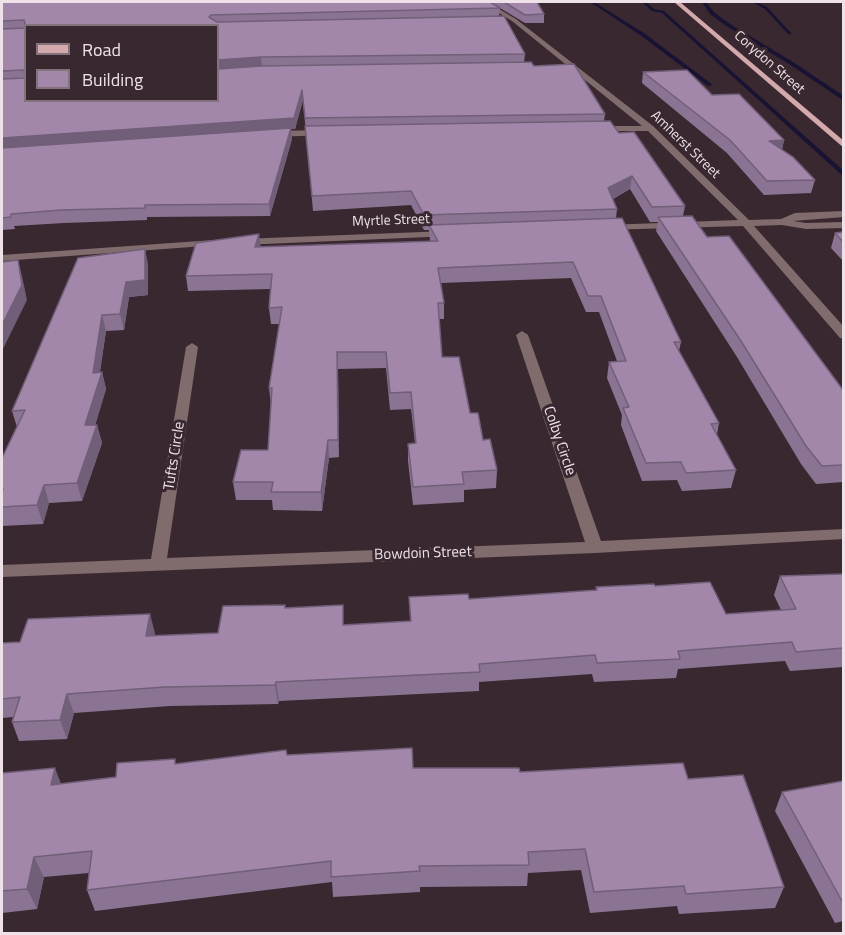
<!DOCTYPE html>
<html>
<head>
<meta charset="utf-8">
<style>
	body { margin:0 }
	#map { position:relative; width:845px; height:935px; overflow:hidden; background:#3a2831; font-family:"Titillium Web",sans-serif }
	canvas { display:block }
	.frame { position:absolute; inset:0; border:3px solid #eee2e8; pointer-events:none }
	.legend { position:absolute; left:24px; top:24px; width:195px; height:78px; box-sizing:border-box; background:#3a2831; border:2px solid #82727a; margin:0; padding:8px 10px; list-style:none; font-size:18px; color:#eee2e8 }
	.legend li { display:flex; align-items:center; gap:12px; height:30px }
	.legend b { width:30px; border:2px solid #82727a }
</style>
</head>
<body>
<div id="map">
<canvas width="845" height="935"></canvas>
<div class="frame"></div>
<ul class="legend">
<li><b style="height:8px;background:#d4a9ab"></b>Road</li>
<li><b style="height:16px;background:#a287ab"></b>Building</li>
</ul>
</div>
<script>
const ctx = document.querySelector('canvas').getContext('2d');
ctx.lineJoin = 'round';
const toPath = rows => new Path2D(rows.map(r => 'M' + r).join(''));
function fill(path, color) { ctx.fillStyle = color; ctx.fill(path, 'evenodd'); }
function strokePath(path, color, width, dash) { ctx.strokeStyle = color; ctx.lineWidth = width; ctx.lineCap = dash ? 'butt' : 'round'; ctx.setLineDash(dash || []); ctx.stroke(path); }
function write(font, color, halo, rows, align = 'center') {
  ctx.font = font + ' "Titillium Web",sans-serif'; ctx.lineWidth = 6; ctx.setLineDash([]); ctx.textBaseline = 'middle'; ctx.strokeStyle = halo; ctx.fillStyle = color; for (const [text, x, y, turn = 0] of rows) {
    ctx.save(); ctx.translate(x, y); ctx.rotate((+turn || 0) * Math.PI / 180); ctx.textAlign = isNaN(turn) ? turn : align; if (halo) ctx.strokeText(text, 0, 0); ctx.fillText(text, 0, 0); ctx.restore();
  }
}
const stream = toPath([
	[590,2,594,2,644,33,713,85,708,86,640,35,590,2],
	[642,2,646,2,654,9,664,11,844,171,844,177,662,13,652,11,642,2],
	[702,2,706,2,714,12,730,24,793,62,844,96,844,101,789,64,726,26,710,14,702,2],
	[752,2,756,2,767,7,792,34,788,34,765,9,752,2]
]);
const minor = toPath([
	[481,2,487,2,516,19,653,126,749,220,781,219,795,213,844,211,844,217,793,221,806,223,844,222,844,228,806,229,782,225,754,226,844,327,844,339,840,338,743,226,603,230,602,228,607,225,738,220,648,131,593,131,593,127,596,126,642,126,512,21,481,2],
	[326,130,329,131,329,135,272,137,268,134,272,131,326,130],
	[448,231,453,234,452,236,241,245,236,242,241,239,448,231],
	[214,240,218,241,218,245,2,261,2,255,214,240],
	[522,331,528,335,601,541,844,529,844,539,595,553,2,577,2,565,151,559,186,347,192,343,198,347,167,558,585,542,516,335,522,331]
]);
const major = toPath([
	[674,2,680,2,844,141,844,148,674,2]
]);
const wall = toPath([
	[2,2,500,8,499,16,525,54,524,62,534,66,605,114,604,121,619,133,685,206,683,216,707,237,843,390,843,482,816,484,801,464,737,357,656,231,658,222,650,222,630,189,613,199,617,209,616,218,681,342,679,351,719,423,717,435,736,470,731,488,682,491,677,480,642,481,621,425,622,415,607,378,609,362,617,361,599,312,586,312,571,278,441,283,444,303,444,319,439,319,442,357,497,470,496,488,464,490,464,502,413,505,408,461,408,444,415,443,411,409,390,410,386,368,338,369,339,457,329,458,322,511,273,510,272,500,236,500,233,482,268,450,271,405,269,388,279,324,271,324,269,308,270,289,188,291,186,276,260,247,430,241,429,230,424,230,411,205,313,211,303,100,295,129,291,129,292,139,270,216,147,217,147,220,64,223,14,226,15,229,2,230],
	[490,2,537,2,544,14,544,23,525,23],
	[643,72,712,95,784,140,782,150,815,180,811,193,764,195,727,153,642,83],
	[843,232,843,261,831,248,835,233],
	[148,264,148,295,129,297,124,330,106,331,100,372,102,372,106,389,95,425,97,425,102,443,82,501,49,503,43,524,2,526,2,458,17,427,12,411],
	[843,574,843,667,790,671,785,661,678,669,676,678,594,682,592,674,479,682,479,691,279,701,278,704,170,706,74,713,67,739,19,741,12,722,13,717,2,718,2,643,155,633,154,636,218,633,286,608,344,625,410,621,409,597,469,599,596,590,596,587,655,586,726,614,781,610,774,595,780,576],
	[287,755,413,768,688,779,784,887,775,908,679,914,677,906,590,913,581,870,528,873,527,886,420,887,420,892,333,897,332,882,95,911,87,890,89,873,44,877,37,909,2,913,2,773,61,784,116,777,176,764],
	[843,781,843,921,835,923,775,811,782,792]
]);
const shadedWall = toPath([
	[261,57,262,67,218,71,218,60],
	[302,90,303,100,295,129,291,129,292,139,270,216,269,204,2,149,2,138],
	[784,140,781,153,769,141],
	[632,176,630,189,606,202,608,188],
	[259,234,261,249,255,247],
	[145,249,148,264,148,295,129,297,124,330,120,314,126,282],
	[18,260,22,276,27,300,2,351,2,325],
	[102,315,106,331,98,383,102,372,106,389,90,443,85,425],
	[337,352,338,369,339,457,338,440],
	[97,425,102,443,82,501,77,483],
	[328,440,329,458,322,511,321,492],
	[44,485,49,503,43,524,37,505],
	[150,614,155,633,151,655,146,636],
	[276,682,279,701,278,704,275,685],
	[67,694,74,713,67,739,60,720],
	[55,768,63,789,51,785],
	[34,857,44,877,37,909,27,889]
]);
const building = toPath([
	[2,2,490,2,500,8,211,15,209,17,217,22,504,16,525,54,261,57,218,60,218,26,26,26,26,27,24,20,2,21,2,2],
	[504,2,537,2,544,14,525,15,504,2],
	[26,28,26,100,218,100,218,69,261,66,531,62,534,66,574,64,605,114,305,118,302,90,294,118,2,138,2,79,25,78,24,70,2,71,2,29,26,28],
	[687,70,712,95,739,94,784,140,769,141,793,157,815,180,767,181,730,140,643,72,687,70],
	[610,121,619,133,634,132,685,206,652,207,632,176,608,188,617,209,424,215,411,191,312,196,305,126,610,121],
	[291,128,269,204,145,205,145,208,61,210,11,214,11,217,2,218,2,148,291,128],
	[692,216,707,237,729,236,843,390,843,465,822,466,806,446,741,341,658,217,692,216],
	[622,218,681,342,674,342,719,423,711,424,736,470,686,473,681,462,646,463,623,408,629,407,609,362,626,361,601,296,588,296,573,262,438,268,444,303,438,303,442,357,459,357,470,413,478,413,483,440,490,439,497,470,462,472,464,484,413,487,408,444,416,443,411,392,390,393,386,352,337,352,338,440,328,440,321,492,271,492,273,482,233,482,241,450,268,450,272,388,269,388,282,307,269,308,272,274,186,276,196,243,259,234,255,247,438,241,429,225,622,218],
	[843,232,843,242,835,233,843,232],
	[145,249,145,280,126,282,120,314,102,315,93,373,102,372,85,425,97,425,77,483,44,485,37,505,2,507,2,492,3,489,2,489,2,458,25,410,12,411,78,258,145,249],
	[18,260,22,285,2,325,2,262,18,260],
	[843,574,843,648,796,652,792,642,678,651,680,659,597,663,595,655,479,664,480,672,276,682,275,685,165,687,67,694,60,720,12,722,20,697,2,699,2,643,20,642,28,619,150,614,146,636,218,633,223,606,285,605,285,608,343,605,343,625,411,621,409,597,468,594,469,599,597,590,596,587,654,584,655,586,710,582,726,614,796,609,780,576,843,574],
	[412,748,413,768,519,768,520,772,683,763,688,779,743,775,784,887,686,894,684,886,594,892,585,849,528,852,529,865,419,866,420,871,331,877,331,861,87,890,92,851,34,857,27,889,2,891,2,773,55,768,51,785,116,777,117,763,175,759,175,764,286,750,287,755,412,748],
	[843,781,843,903,782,792,843,781]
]);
const farStreetnames = [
	["Corydon Street",769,63,41],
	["Amherst Street",685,145,44],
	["Myrtle Street",391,221,-2]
];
const streetNames = [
	["Colby Circle",559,441,71],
	["Tufts Circle",175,456,-81],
	["Bowdoin Street",423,554,-2]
];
fill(stream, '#191333');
fill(minor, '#816c6d');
fill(major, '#d4a9ab');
fill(wall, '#8b7493');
fill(shadedWall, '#715e78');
fill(building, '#a287ab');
strokePath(building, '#715e78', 1.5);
write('14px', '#eee2e8', '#3a2831', farStreetnames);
write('15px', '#eee2e8', '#3a2831', streetNames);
</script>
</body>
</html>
